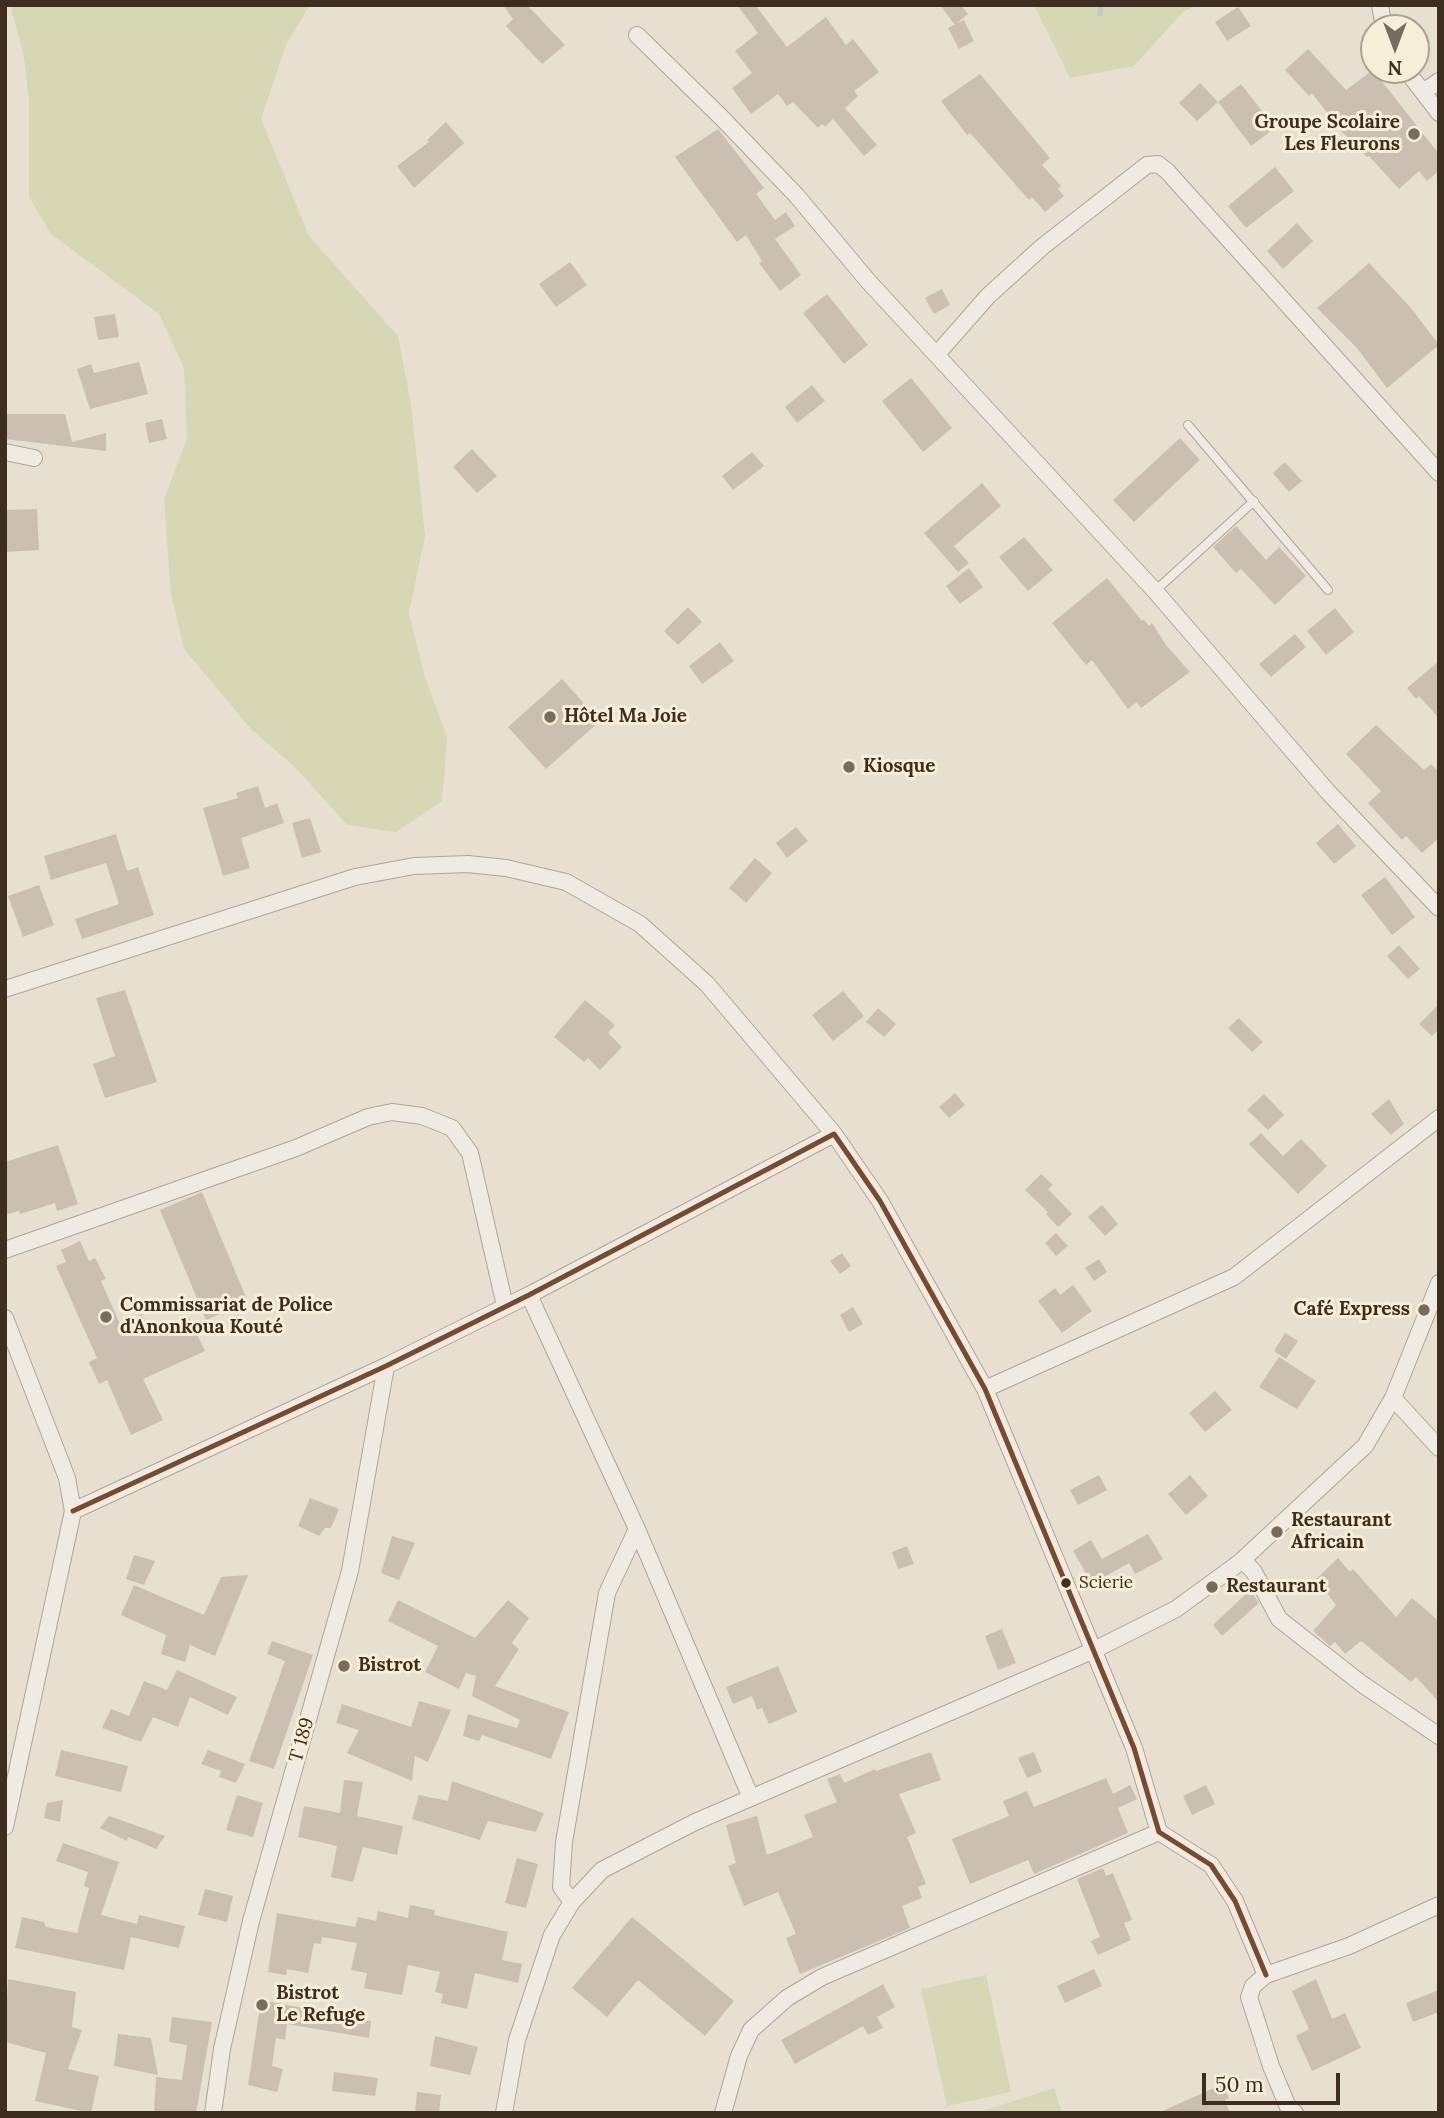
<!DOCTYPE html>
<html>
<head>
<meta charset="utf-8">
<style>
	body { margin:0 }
	#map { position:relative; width:1444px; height:2118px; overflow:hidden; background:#e7e0d1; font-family:Lora,serif }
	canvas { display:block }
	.frame { position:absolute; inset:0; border:7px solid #3d2e20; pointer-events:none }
	.north { position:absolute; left:1360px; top:14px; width:70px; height:70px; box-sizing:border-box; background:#f7eed8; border:2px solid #ada18e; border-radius:50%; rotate:180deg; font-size:19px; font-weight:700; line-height:28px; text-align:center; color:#3d2e20 }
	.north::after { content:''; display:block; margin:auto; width:24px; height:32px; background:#786c5e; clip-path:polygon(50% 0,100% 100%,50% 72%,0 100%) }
	.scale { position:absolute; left:1202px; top:2073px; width:138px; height:32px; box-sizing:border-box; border:4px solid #3d2e20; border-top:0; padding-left:9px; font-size:21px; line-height:24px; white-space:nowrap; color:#3d2e20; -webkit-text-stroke:5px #f7eed8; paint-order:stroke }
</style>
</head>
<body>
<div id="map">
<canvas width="1444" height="2118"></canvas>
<div class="frame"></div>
<div class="north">N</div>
<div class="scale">50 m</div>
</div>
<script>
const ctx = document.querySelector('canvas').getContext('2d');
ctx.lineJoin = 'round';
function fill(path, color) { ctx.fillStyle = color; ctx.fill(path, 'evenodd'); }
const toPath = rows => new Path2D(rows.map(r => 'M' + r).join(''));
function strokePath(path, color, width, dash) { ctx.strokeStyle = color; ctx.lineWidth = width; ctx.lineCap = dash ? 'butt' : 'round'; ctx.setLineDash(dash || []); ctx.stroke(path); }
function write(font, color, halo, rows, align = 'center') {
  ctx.font = font + ' Lora,serif'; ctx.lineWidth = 6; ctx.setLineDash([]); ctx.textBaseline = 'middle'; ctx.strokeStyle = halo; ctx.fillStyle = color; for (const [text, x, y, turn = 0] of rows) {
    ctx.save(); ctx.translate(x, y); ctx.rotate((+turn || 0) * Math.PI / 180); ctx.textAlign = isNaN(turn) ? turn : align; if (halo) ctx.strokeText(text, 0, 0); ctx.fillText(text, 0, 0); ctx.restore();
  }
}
const green = toPath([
	[10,5,310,5,286,45,261,119,309,236,398,336,411,404,425,536,409,613,425,677,447,737,442,801,396,832,347,825,296,768,251,729,184,649,171,594,164,499,187,439,184,368,159,314,51,234,29,197,29,102,24,56],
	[1034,5,1198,5,1183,12,1134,66,1070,78],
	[986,1975,1011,2092,947,2106,921,1989],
	[1054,2088,1062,2113,977,2113]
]);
const stream = toPath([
	[1100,14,1101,5]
]);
const building = toPath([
	[503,5,527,5,565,45,542,64,506,26,513,19],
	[737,5,755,5,787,47,826,17,846,45,853,39,879,72,854,91,858,96,845,108,877,145,864,156,833,119,825,127,822,124,818,128,793,102,787,106,778,94,751,114,732,88,752,73,735,51,758,33],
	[940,5,961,5,968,14,955,25],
	[1238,7,1251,26,1227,41,1215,22],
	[964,20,974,41,959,49,948,28],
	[1308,49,1346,90,1373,70,1439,154,1439,171,1427,181,1419,171,1399,189,1369,156,1367,157,1341,131,1312,93,1309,96,1285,70],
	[980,74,1050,158,1042,165,1061,186,1058,189,1064,196,1045,212,1032,197,1029,200,970,133,967,135,941,101],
	[1200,83,1218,102,1197,121,1179,103],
	[1241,84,1275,128,1251,146,1218,102],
	[446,122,464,143,414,188,397,166,429,142,427,140],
	[718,129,764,188,756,194,775,220,786,212,795,226,775,239,801,275,780,291,759,263,762,261,746,235,737,242,675,157],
	[1275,167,1294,191,1246,228,1228,206],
	[1297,223,1313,241,1283,269,1267,251],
	[570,262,587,285,556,307,539,284],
	[1369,263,1411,308,1439,345,1387,388,1357,348,1317,308],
	[942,289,950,305,934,314,925,298],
	[827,294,868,345,844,364,803,313],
	[115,314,119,337,98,340,94,317],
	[139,362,148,394,90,409,77,369,91,364,94,373],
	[911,378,952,428,923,452,882,401],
	[812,385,825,401,797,423,785,407],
	[5,414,65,414,72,442,106,433,106,451,5,439],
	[162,419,167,439,149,443,145,423],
	[1180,438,1200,460,1134,522,1113,500],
	[472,449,497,476,477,493,453,467],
	[752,452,764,466,733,490,722,476],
	[1285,462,1302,481,1289,492,1273,473],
	[982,483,1001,506,954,546,969,563,958,572,924,533],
	[37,509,39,550,5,552,5,510],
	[1236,526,1266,560,1279,547,1306,576,1275,605,1241,569,1236,573,1213,547],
	[1024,537,1053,570,1028,591,999,557],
	[969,568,983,587,960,604,946,586],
	[1107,578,1142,621,1144,620,1149,626,1152,623,1166,645,1190,672,1141,708,1137,702,1128,709,1092,660,1086,665,1052,623],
	[688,607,702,622,678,645,664,631],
	[1335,608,1354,632,1326,655,1307,631],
	[1295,634,1306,647,1271,677,1259,664],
	[720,642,734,661,702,684,689,666],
	[1439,661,1439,718,1419,696,1416,699,1407,688],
	[562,679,600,721,546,769,508,727],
	[1376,725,1424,770,1431,764,1439,772,1439,838,1422,853,1406,836,1402,840,1368,803,1381,791,1346,754],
	[258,786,265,808,277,803,284,823,241,838,250,868,223,876,203,808,238,798,236,793],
	[310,818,321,852,302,858,292,823],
	[1338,824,1356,846,1334,864,1316,843],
	[796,827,808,841,787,858,776,843],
	[116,834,127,871,138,867,154,915,82,939,75,919,119,904,106,863,51,880,44,856],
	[755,858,772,873,746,903,729,888],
	[1385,877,1415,917,1392,935,1361,895],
	[39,885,54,925,23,937,8,896],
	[1399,945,1420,969,1408,979,1387,956],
	[125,990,157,1082,105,1098,93,1064,115,1056,96,998],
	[843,991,864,1016,833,1041,812,1015],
	[585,1000,615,1025,608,1033,622,1047,600,1070,588,1058,584,1062,554,1037],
	[1439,1004,1439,1029,1432,1036,1419,1024],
	[878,1008,896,1024,884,1037,866,1022],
	[1239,1018,1263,1042,1252,1052,1228,1028],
	[955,1093,965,1105,949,1118,939,1107],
	[1264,1094,1284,1115,1268,1130,1247,1110],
	[1389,1099,1404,1124,1391,1135,1371,1114],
	[1261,1133,1283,1156,1301,1139,1327,1166,1298,1194,1249,1144],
	[58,1145,78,1204,57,1211,55,1203,20,1214,19,1211,5,1215,5,1162],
	[1041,1174,1053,1185,1048,1189,1072,1214,1058,1227,1046,1214,1048,1212,1025,1190],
	[202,1192,248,1302,206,1320,160,1210],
	[1102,1205,1118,1224,1105,1236,1088,1217],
	[1056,1233,1068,1246,1056,1256,1045,1243],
	[80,1241,89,1261,95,1258,106,1279,101,1281,120,1324,142,1314,151,1334,189,1317,205,1351,143,1379,163,1420,131,1435,107,1380,99,1384,89,1362,97,1358,56,1266,66,1262,61,1250],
	[842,1253,851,1266,840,1274,830,1261],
	[1099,1259,1107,1272,1094,1281,1085,1268],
	[1073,1285,1092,1311,1062,1333,1038,1301,1055,1288,1060,1295],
	[853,1307,863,1324,849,1332,840,1315],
	[1285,1333,1298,1341,1286,1359,1274,1351],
	[1279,1357,1316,1381,1297,1409,1259,1387],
	[1215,1391,1232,1410,1205,1432,1189,1413],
	[1099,1475,1107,1490,1078,1505,1070,1490],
	[1190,1475,1208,1496,1186,1515,1168,1494],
	[310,1498,339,1509,331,1528,325,1528,319,1536,298,1526],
	[1148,1534,1163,1559,1135,1574,1129,1563,1092,1584,1073,1551,1091,1540,1102,1559],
	[392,1536,415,1543,399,1580,381,1573],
	[907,1546,914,1564,898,1569,892,1552],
	[134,1555,155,1561,144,1585,126,1579],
	[1338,1558,1350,1572,1353,1569,1396,1617,1412,1598,1439,1621,1439,1702,1416,1677,1411,1682,1361,1641,1345,1654,1335,1642,1330,1646,1313,1631,1336,1605,1316,1579],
	[248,1575,215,1656,190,1645,185,1662,161,1654,166,1635,121,1615,134,1585,204,1615,221,1577],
	[1250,1590,1259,1603,1222,1636,1213,1625],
	[398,1600,475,1638,508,1600,529,1618,512,1643,519,1649,495,1686,569,1712,551,1759,482,1735,479,1741,463,1736,468,1714,517,1728,520,1720,472,1696,476,1676,466,1673,459,1689,425,1672,438,1646,388,1621],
	[1002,1629,1016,1663,998,1670,985,1636],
	[272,1641,313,1655,274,1769,249,1761,285,1661,267,1654],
	[778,1666,797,1712,769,1724,762,1708,757,1710,752,1696,733,1704,726,1687],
	[177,1670,237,1697,228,1715,190,1697,178,1727,153,1717,141,1742,102,1728,111,1709,129,1716,144,1681,167,1690],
	[419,1701,451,1710,428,1762,415,1756,412,1781,347,1753,359,1730,336,1723,342,1704,411,1727],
	[61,1750,128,1766,121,1792,55,1776],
	[208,1750,245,1764,236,1783,219,1777,221,1771,201,1764],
	[931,1752,941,1780,899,1794,916,1833,907,1837,926,1884,918,1887,922,1898,902,1906,910,1928,800,1974,786,1938,796,1934,778,1892,744,1906,728,1866,736,1863,726,1825,757,1816,767,1855,813,1837,804,1815,837,1802,827,1779,840,1774,844,1783,875,1769,876,1771],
	[1034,1752,1042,1772,1027,1778,1018,1758],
	[1106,1778,1113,1794,1130,1785,1137,1799,1118,1808,1128,1833,1034,1874,1028,1860,970,1884,952,1839,1009,1816,1003,1801,1027,1791,1034,1807],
	[344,1780,363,1782,357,1816,403,1826,397,1855,363,1847,353,1882,331,1877,337,1846,298,1837,304,1806,340,1813],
	[452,1781,544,1813,536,1832,488,1821,480,1840,412,1819,419,1795,448,1801],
	[1206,1785,1215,1804,1192,1815,1183,1796],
	[237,1795,263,1803,253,1837,226,1830],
	[63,1800,60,1822,44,1818,47,1803],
	[109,1816,132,1824,165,1836,156,1849,128,1837,127,1841,100,1828],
	[63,1843,119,1862,101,1915,137,1924,139,1915,185,1926,179,1948,131,1937,124,1970,15,1948,22,1917,44,1922,46,1927,77,1933,89,1888,84,1886,88,1872,56,1861],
	[517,1858,538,1864,526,1908,505,1903],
	[1103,1868,1106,1876,1113,1873,1132,1920,1124,1923,1131,1940,1098,1955,1091,1941,1100,1937,1077,1879],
	[205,1889,233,1896,227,1922,198,1915],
	[410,1905,435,1910,434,1915,508,1932,502,1960,522,1964,518,1983,475,1973,467,2009,441,2003,443,1994,435,1992,440,1972,408,1965,402,1995,364,1988,367,1973,351,1970,357,1943,322,1937,321,1944,314,1943,308,1973,287,1969,286,1975,268,1972,277,1913,355,1927,358,1917,376,1921,378,1911,408,1918],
	[632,1917,734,2001,705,2036,638,1980,607,2017,572,1988],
	[1094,1969,1102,1986,1065,2003,1057,1986],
	[8,1979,76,1992,72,2027,82,2030,68,2069,99,2076,91,2113,35,2101,46,2053,5,2042],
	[1316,1979,1332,2019,1345,2013,1361,2048,1312,2071,1296,2036,1309,2029,1292,1991],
	[883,1984,895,2007,877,2017,883,2028,868,2035,863,2026,795,2064,781,2040],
	[1439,1990,1439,2012,1413,2022,1406,2003],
	[261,2000,371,2021,369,2038,287,2024,285,2040,276,2038,272,2066,283,2069,277,2092,248,2085],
	[172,2017,212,2022,196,2113,154,2113,156,2077,182,2080,187,2045,169,2042],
	[118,2034,151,2038,158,2075,114,2066],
	[435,2036,478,2047,470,2075,430,2066],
	[334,2072,378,2078,375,2096,332,2091],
	[1223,2084,1229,2098,1225,2100,1230,2113,1158,2113],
	[417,2092,441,2095,439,2113,415,2113]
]);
const lane = toPath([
	[1188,425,1328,590],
	[1155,591,1254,501]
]);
const street = toPath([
	[1380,5,1384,28],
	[637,35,721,117,796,195,868,281,1155,591,1328,792,1439,908],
	[1406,70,1439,113],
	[1423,92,1439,81],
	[938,353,988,296,1042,247,1147,165,1158,164,1167,171,1439,473],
	[5,452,34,458],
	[5,989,355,877,414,866,468,864,506,868,566,882,640,924,707,984,834,1134],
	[5,1250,296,1148,368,1117,392,1112,422,1116,452,1128,470,1153,505,1306],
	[529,1295,637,1529,751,1798],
	[5,1318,67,1478,73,1511,5,1827],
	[985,1389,1234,1277,1439,1118],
	[1393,1398,1439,1448],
	[73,1511,386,1366,529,1295,834,1134,880,1201,985,1389,1134,1748,1159,1832,1211,1865,1235,1901,1266,1975],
	[1243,1560,1254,1572,1279,1619,1362,1684,1439,1736],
	[572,1902,561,1887,564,1842,607,1593,637,1529],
	[213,2113,222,2049,251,1921,350,1571,386,1366],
	[504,2113,517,2040,552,1935,572,1902,602,1870,695,1822,1092,1651,1176,1609,1239,1563,1365,1446,1393,1398,1439,1283],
	[723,2113,739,2056,751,2030,787,1998,822,1977,1159,1832],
	[1295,2113,1288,2107,1271,2066,1249,1997,1253,1986,1266,1975,1349,1946,1439,1905]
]);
const bus1 = toPath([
	[73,1511,386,1366,529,1295,834,1134,880,1201,985,1389,1134,1748,1159,1832,1211,1865,1235,1901,1266,1975]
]);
const markers = [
	[1414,134,7,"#786c5e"],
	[550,717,7,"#786c5e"],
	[849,767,7,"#786c5e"],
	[1424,1310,7,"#786c5e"],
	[106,1317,7,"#786c5e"],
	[1277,1532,7,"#786c5e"],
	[1066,1583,6,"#3d2e20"],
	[1212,1587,7,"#786c5e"],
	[344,1666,7,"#786c5e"],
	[262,2005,7,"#786c5e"]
];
const busNames = [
	["Scierie",1079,1583]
];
const poiNames = [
	["Groupe Scolaire",1400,123,"right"],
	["Les Fleurons",1400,145,"right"],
	["Hôtel Ma Joie",564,717],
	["Kiosque",863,767],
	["Commissariat de Police",120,1306],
	["d'Anonkoua Kouté",120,1328],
	["Café Express",1410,1310,"right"],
	["Restaurant",1291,1521],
	["Africain",1291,1543],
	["Restaurant",1226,1587],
	["Bistrot",358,1666],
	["Bistrot",276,1994],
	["Le Refuge",276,2016]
];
const streetNames = [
	["T 189",302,1740,-74]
];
fill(green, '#d6d7b3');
strokePath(stream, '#bcccc2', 5);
fill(building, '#cbbfb2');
strokePath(lane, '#ada599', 10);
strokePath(street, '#ada599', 18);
strokePath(lane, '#efebe3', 8);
strokePath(street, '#efebe3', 16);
strokePath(bus1, '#7a4b2a', 5);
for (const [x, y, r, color] of markers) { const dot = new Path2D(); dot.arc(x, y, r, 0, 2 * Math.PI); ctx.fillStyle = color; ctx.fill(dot); strokePath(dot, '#f7eed8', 2.5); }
write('17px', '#3d2e20', '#f7eed8', busNames, 'left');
write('bold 19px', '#3d2e20', '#f7eed8', poiNames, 'left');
write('19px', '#3d2e20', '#f7eed8', streetNames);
</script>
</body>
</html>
